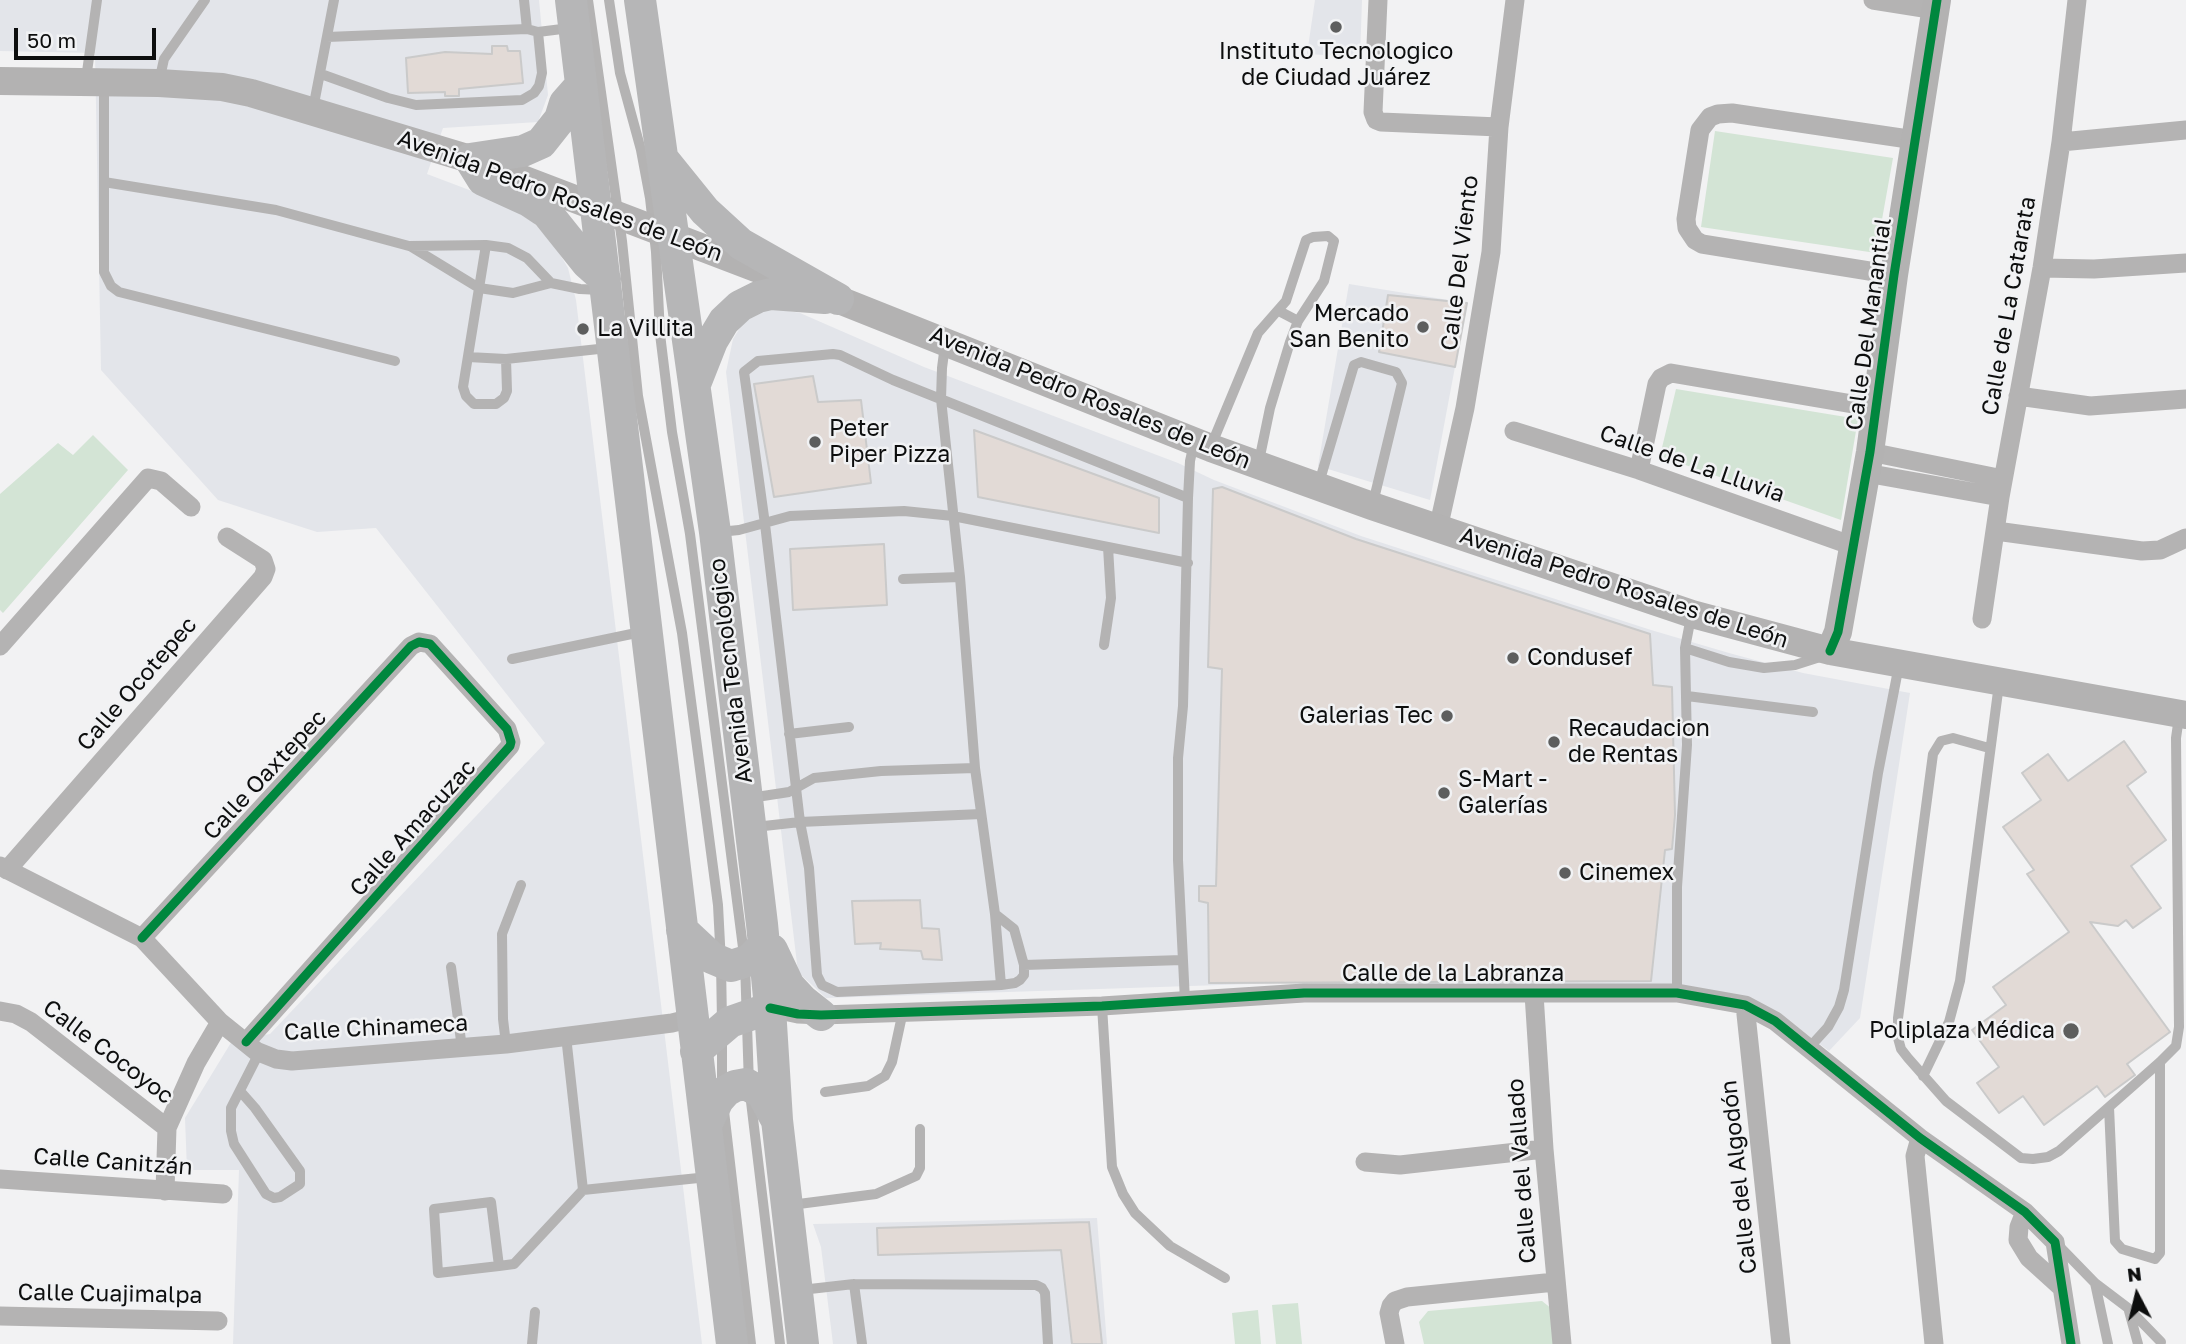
<!DOCTYPE html>
<html>
<head>
<meta charset="utf-8">
<style>
	body { margin:0 }
	#map { position:relative; width:2186px; height:1344px; overflow:hidden; background:#f2f2f3; font-family:"Golos Text",sans-serif }
	canvas { display:block }
	.north { position:absolute; left:2102px; top:1260px; width:70px; height:70px; -webkit-text-stroke:5px #f1f2f4; paint-order:stroke; rotate:353deg; font-size:19px; font-weight:700; line-height:28px; text-align:center; color:#0d0e0e }
	.north::after { content:''; display:block; margin:auto; width:24px; height:32px; background:#0d0e0e; clip-path:polygon(50% 0,100% 100%,50% 72%,0 100%) }
	.scale { position:absolute; left:14px; top:28px; width:142px; height:32px; box-sizing:border-box; border:4px solid #0d0e0e; border-top:0; padding-left:9px; font-size:21px; line-height:24px; white-space:nowrap; color:#0d0e0e; -webkit-text-stroke:5px #f1f2f4; paint-order:stroke }
</style>
</head>
<body>
<div id="map">
<canvas width="2186" height="1344"></canvas>
<div class="north">N</div>
<div class="scale">50 m</div>
</div>
<script>
const ctx = document.querySelector('canvas').getContext('2d');
ctx.lineJoin = 'round';
function fill(path, color) { ctx.fillStyle = color; ctx.fill(path, 'evenodd'); }
const toPath = rows => new Path2D(rows.map(r => 'M' + r).join(''));
function strokePath(path, color, width, dash) { ctx.strokeStyle = color; ctx.lineWidth = width; ctx.lineCap = dash ? 'butt' : 'round'; ctx.setLineDash(dash || []); ctx.stroke(path); }
function write(font, color, halo, rows, align = 'center') {
  ctx.font = font + ' "Golos Text",sans-serif'; ctx.lineWidth = 5; ctx.setLineDash([]); ctx.textBaseline = 'middle'; ctx.strokeStyle = halo; ctx.fillStyle = color; for (const [text, x, y, turn = 0] of rows) {
    ctx.save(); ctx.translate(x, y); ctx.rotate((+turn || 0) * Math.PI / 180); ctx.textAlign = isNaN(turn) ? turn : align; if (halo) ctx.strokeText(text, 0, 0); ctx.fillText(text, 0, 0); ctx.restore();
  }
}
const built = toPath([
	[0,0,539,0,548,95,538,122,443,128,427,174,501,202,533,222,555,246,568,268,576,300,702,1344,233,1344,239,1170,187,1170,185,1118,232,1041,270,1034,545,743,376,528,317,532,218,500,101,370,95,53,0,51],
	[1315,0,1362,0,1360,57,1307,54],
	[1349,284,1467,303,1430,500,1318,466],
	[772,308,800,313,924,367,1178,463,1214,480,1361,536,1651,630,1729,653,1803,673,1910,693,1860,1018,1829,1051,1788,1020,1651,988,1281,983,826,998,798,972,726,372,733,339,743,323,756,313],
	[1097,1218,1107,1344,833,1344,821,1247,813,1224]
]);
const green = toPath([
	[1715,131,1893,158,1876,253,1701,227],
	[1676,389,1858,419,1841,520,1660,456],
	[93,435,128,470,3,613,0,610,0,494,58,443,73,455],
	[1542,1301,1552,1309,1556,1344,1424,1344,1419,1322,1428,1311],
	[1298,1303,1302,1344,1276,1344,1272,1305],
	[1258,1310,1261,1344,1235,1344,1232,1313]
]);
const building = toPath([
	[492,46,507,46,508,51,520,51,523,83,459,89,459,96,445,96,445,92,408,93,406,58,445,52,492,54,492,46],
	[1388,295,1467,303,1455,367,1379,352,1388,295],
	[813,376,818,402,861,400,871,483,774,497,754,384,813,376],
	[974,430,1159,498,1159,533,978,497,974,430],
	[1222,487,1356,539,1650,634,1653,685,1672,687,1675,815,1672,849,1665,850,1651,981,1209,983,1208,903,1199,901,1199,886,1216,886,1222,669,1208,667,1213,489,1222,487],
	[884,544,887,605,793,610,790,549,884,544],
	[2124,741,2146,772,2127,786,2166,840,2131,866,2161,908,2133,928,2126,920,2118,926,2090,922,2170,1032,2127,1064,2135,1075,2105,1097,2097,1086,2044,1125,2023,1096,1999,1113,1977,1083,1999,1067,1972,1030,2006,1005,1993,987,2069,932,2027,874,2034,870,2003,827,2041,800,2022,773,2048,754,2068,781,2124,741],
	[920,900,922,928,939,929,942,960,923,959,921,951,880,949,881,943,855,944,852,901,920,900],
	[1089,1222,1102,1344,1072,1344,1061,1250,878,1255,877,1228,1089,1222]
]);
const lane = toPath([
	[524,0,527,29],
	[588,0,622,241,638,396,682,633,718,905,721,963,722,1022],
	[609,0,620,73,641,150,650,198,656,252,660,334,672,432,690,534,745,963,749,1085,780,1344],
	[327,37,527,29,538,32,570,28],
	[321,74,388,98,416,105,522,100,534,93,539,86,542,73,538,32],
	[86,79,97,0],
	[159,82,164,59,205,0],
	[104,86,104,272,111,286,119,292,395,361],
	[313,109,334,0],
	[104,182,276,210,409,246,486,245,463,387,466,396,474,404,496,404,504,398,507,391,506,359],
	[486,245,508,248,527,258,551,283],
	[410,246,479,288,513,293,551,283,580,289,601,290],
	[1279,311,1298,321],
	[945,345,942,368,941,399,960,577,975,768,995,914,1001,985],
	[468,357,506,359,608,348],
	[1211,446,1258,333,1286,301,1306,240,1313,237,1328,236,1334,241,1324,281,1298,321,1290,342,1270,408,1259,461],
	[1319,483,1354,365,1361,362,1396,372,1402,383,1373,503],
	[719,532,739,530,790,516,904,511,953,516,1188,563],
	[903,579,960,577],
	[1104,645,1111,598,1108,547],
	[1685,648,1729,662,1764,668,1795,665,1820,657],
	[512,659,641,632],
	[1687,696,1813,712],
	[789,734,849,727],
	[1989,748,1953,738,1941,741,1933,754,1898,1018,1898,1038,1901,1049,1908,1058,1946,1101,2021,1158,2033,1159,2048,1157,2059,1151,2160,1062,2176,1046,2179,1027,2176,738,2179,717],
	[750,798,789,792,814,778,881,771,975,768],
	[755,827,800,822,981,814],
	[995,914,1014,929,1024,965],
	[1182,960,1024,965,1024,975,1020,980,1015,983,1001,985,837,992,822,985,817,975,809,868,800,822,765,524,744,372,758,361,833,354,840,355,893,380,1188,498],
	[451,967,462,1048],
	[1677,993,1677,887,1687,745,1685,648,1691,617],
	[1185,1001,1178,860,1178,758,1183,706,1188,498,1190,461,1194,443],
	[1102,1006,1112,1167,1123,1194,1135,1213,1170,1246,1225,1278],
	[722,1037,722,1085],
	[506,1044,503,1019,502,934,521,885],
	[1808,1049,1828,1027,1839,1007,1844,990,1878,773,1899,665],
	[1923,1076,1949,1022,1960,981,1999,684],
	[240,1091,255,1108,300,1171,300,1184,280,1197,274,1198,266,1194,234,1144,231,1131,231,1108,259,1053],
	[825,1092,868,1086,885,1076,892,1062,903,1011],
	[2109,1107,2115,1241,2122,1249,2155,1259,2160,1253,2160,1062],
	[724,1111,751,1344],
	[583,1190,708,1177],
	[791,1205,876,1194,916,1176,920,1168,920,1129],
	[2058,1245,2095,1283,2128,1308,2161,1342],
	[499,1266,491,1202,434,1209,438,1273,499,1266,514,1264,583,1190,566,1036],
	[2095,1283,2108,1344],
	[854,1284,862,1344],
	[801,1290,854,1284,1036,1285,1042,1288,1045,1293,1048,1344],
	[2129,1311,2138,1344],
	[532,1344,535,1312]
]);
const street = toPath([
	[1378,0,1373,112,1376,120,1381,122,1499,127],
	[1873,0,1936,10],
	[2061,142,2186,130],
	[2042,268,2094,269,2186,263],
	[1894,275,1702,244,1695,240,1687,228,1686,219,1700,130,1710,117,1718,114,1732,113,1915,140],
	[2018,396,2090,406,2186,399],
	[1514,431,1639,470,1853,546],
	[1870,452,2003,479],
	[1639,470,1657,384,1661,378,1671,373,1876,408],
	[1866,473,2000,497],
	[1438,529,1465,408,1491,252,1499,127,1515,0],
	[1996,531,2142,551,2160,550,2186,538],
	[1982,619,2000,497,2042,268,2061,142,2077,0],
	[0,646,148,478,161,481,191,507],
	[0,866,142,938,220,1022,256,1051,276,1059,292,1061,506,1044,672,1023,692,1018],
	[7,870,263,577,266,569,263,560,227,537],
	[142,938,411,646,419,642,430,644,507,729,511,742,510,746,246,1042],
	[1534,994,1544,1149,1562,1344],
	[1745,1005,1781,1344],
	[770,1008,798,1014,821,1015,1102,1006,1304,993,1677,993,1745,1005,1775,1021,1920,1138,2025,1212,2055,1242,2071,1344],
	[0,1011,16,1014,31,1022,167,1128,165,1191],
	[167,1128,196,1063,220,1022],
	[1920,1138,1915,1156,1934,1344],
	[1365,1162,1400,1165,1544,1149],
	[0,1179,223,1194],
	[2025,1212,2019,1227,2018,1240,2029,1258,2061,1287],
	[0,1316,218,1321],
	[1395,1344,1389,1313,1391,1306,1395,1301,1407,1297,1555,1282]
]);
const secondary = toPath([
	[0,81,159,83,222,87,251,93,470,159,774,275],
	[819,292,1211,448,1372,506,1692,614,1830,651,2186,715],
	[1830,651,1838,632,1870,452,1894,275,1937,0]
]);
const primary = toPath([
	[571,0,732,1344],
	[640,0,715,532,762,924,770,1008,777,1120,803,1344],
	[580,86,565,103,560,119,541,143,523,151,470,159,483,180,529,201,547,213,587,263,605,279],
	[663,159,705,211,741,244,838,299],
	[695,384,712,341,724,321,740,306,758,297,771,294,825,298],
	[682,930,712,958,731,966,750,960,763,946],
	[772,950,789,986,802,1000,821,1015],
	[696,1051,730,1022,770,1008],
	[706,1125,718,1100,726,1091,735,1086,746,1084,762,1093,776,1119]
]);
const cycleway = toPath([
	[1830,651,1838,632,1870,452,1894,275,1937,0],
	[142,938,411,646,419,642,430,644,507,729,511,742,510,746,246,1042],
	[770,1008,798,1014,821,1015,1102,1006,1304,993,1677,993,1745,1005,1775,1021,1920,1138,2025,1212,2055,1242,2071,1344]
]);
const markers = [
	[1336,27,7,"#5d5e5e"],
	[1423,327,7,"#5d5e5e"],
	[583,329,7,"#5d5e5e"],
	[815,442,7,"#5d5e5e"],
	[1513,658,7,"#5d5e5e"],
	[1447,716,7,"#5d5e5e"],
	[1554,742,7,"#5d5e5e"],
	[1444,793,7,"#5d5e5e"],
	[1565,873,7,"#5d5e5e"],
	[2071,1031,9,"#5d5e5e"]
];
const poiNames = [
	["Instituto Tecnologico",1336,52,"center"],
	["de Ciudad Juárez",1336,78,"center"],
	["Mercado",1409,314,"right"],
	["San Benito",1409,340,"right"],
	["La Villita",597,329],
	["Peter",829,429],
	["Piper Pizza",829,455],
	["Condusef",1527,658],
	["Galerias Tec",1433,716,"right"],
	["Recaudacion",1568,729],
	["de Rentas",1568,755],
	["S-Mart -",1458,780],
	["Galerías",1458,806],
	["Cinemex",1579,873],
	["Poliplaza Médica",2055,1031,"right"]
];
const streetNames = [
	["Avenida Pedro Rosales de León",560,196,20],
	["Calle Del Viento",1460,263,-83],
	["Calle de La Catarata",2009,306,-80],
	["Calle Del Manantial",1869,324,-82],
	["Avenida Pedro Rosales de León",1090,398,22],
	["Calle de La Lluvia",1692,464,19],
	["Avenida Pedro Rosales de León",1624,588,18],
	["Avenida Tecnológico",731,671,-97],
	["Calle Ocotepec",137,684,-49],
	["Calle Oaxtepec",265,775,-47],
	["Calle Amacuzac",413,828,-48],
	["Calle de la Labranza",1453,974],
	["Calle Chinameca",376,1028,-3],
	["Calle Cocoyoc",108,1052,37],
	["Calle Canitzán",113,1162,4],
	["Calle del Vallado",1522,1171,-94],
	["Calle del Algodón",1739,1177,-96],
	["Calle Cuajimalpa",110,1294,1]
];
fill(built, '#e3e5ea');
fill(green, '#d3e4d5');
fill(building, '#e2dad6');
strokePath(building, '#cacaca', 2);
strokePath(lane, '#b4b3b3', 10);
strokePath(street, '#b4b3b3', 19);
strokePath(secondary, '#b3b2b2', 28);
strokePath(primary, '#b6b6b7', 32);
strokePath(cycleway, '#00873e', 9);
for (const [x, y, r, color] of markers) { const dot = new Path2D(); dot.arc(x, y, r, 0, 2 * Math.PI); ctx.fillStyle = color; ctx.fill(dot); strokePath(dot, '#f1f2f4', 2.5); }
write('23px', '#0d0e0e', '#f1f2f4', poiNames, 'left');
write('23px', '#0d0e0e', '#f1f2f4', streetNames);
</script>
</body>
</html>
